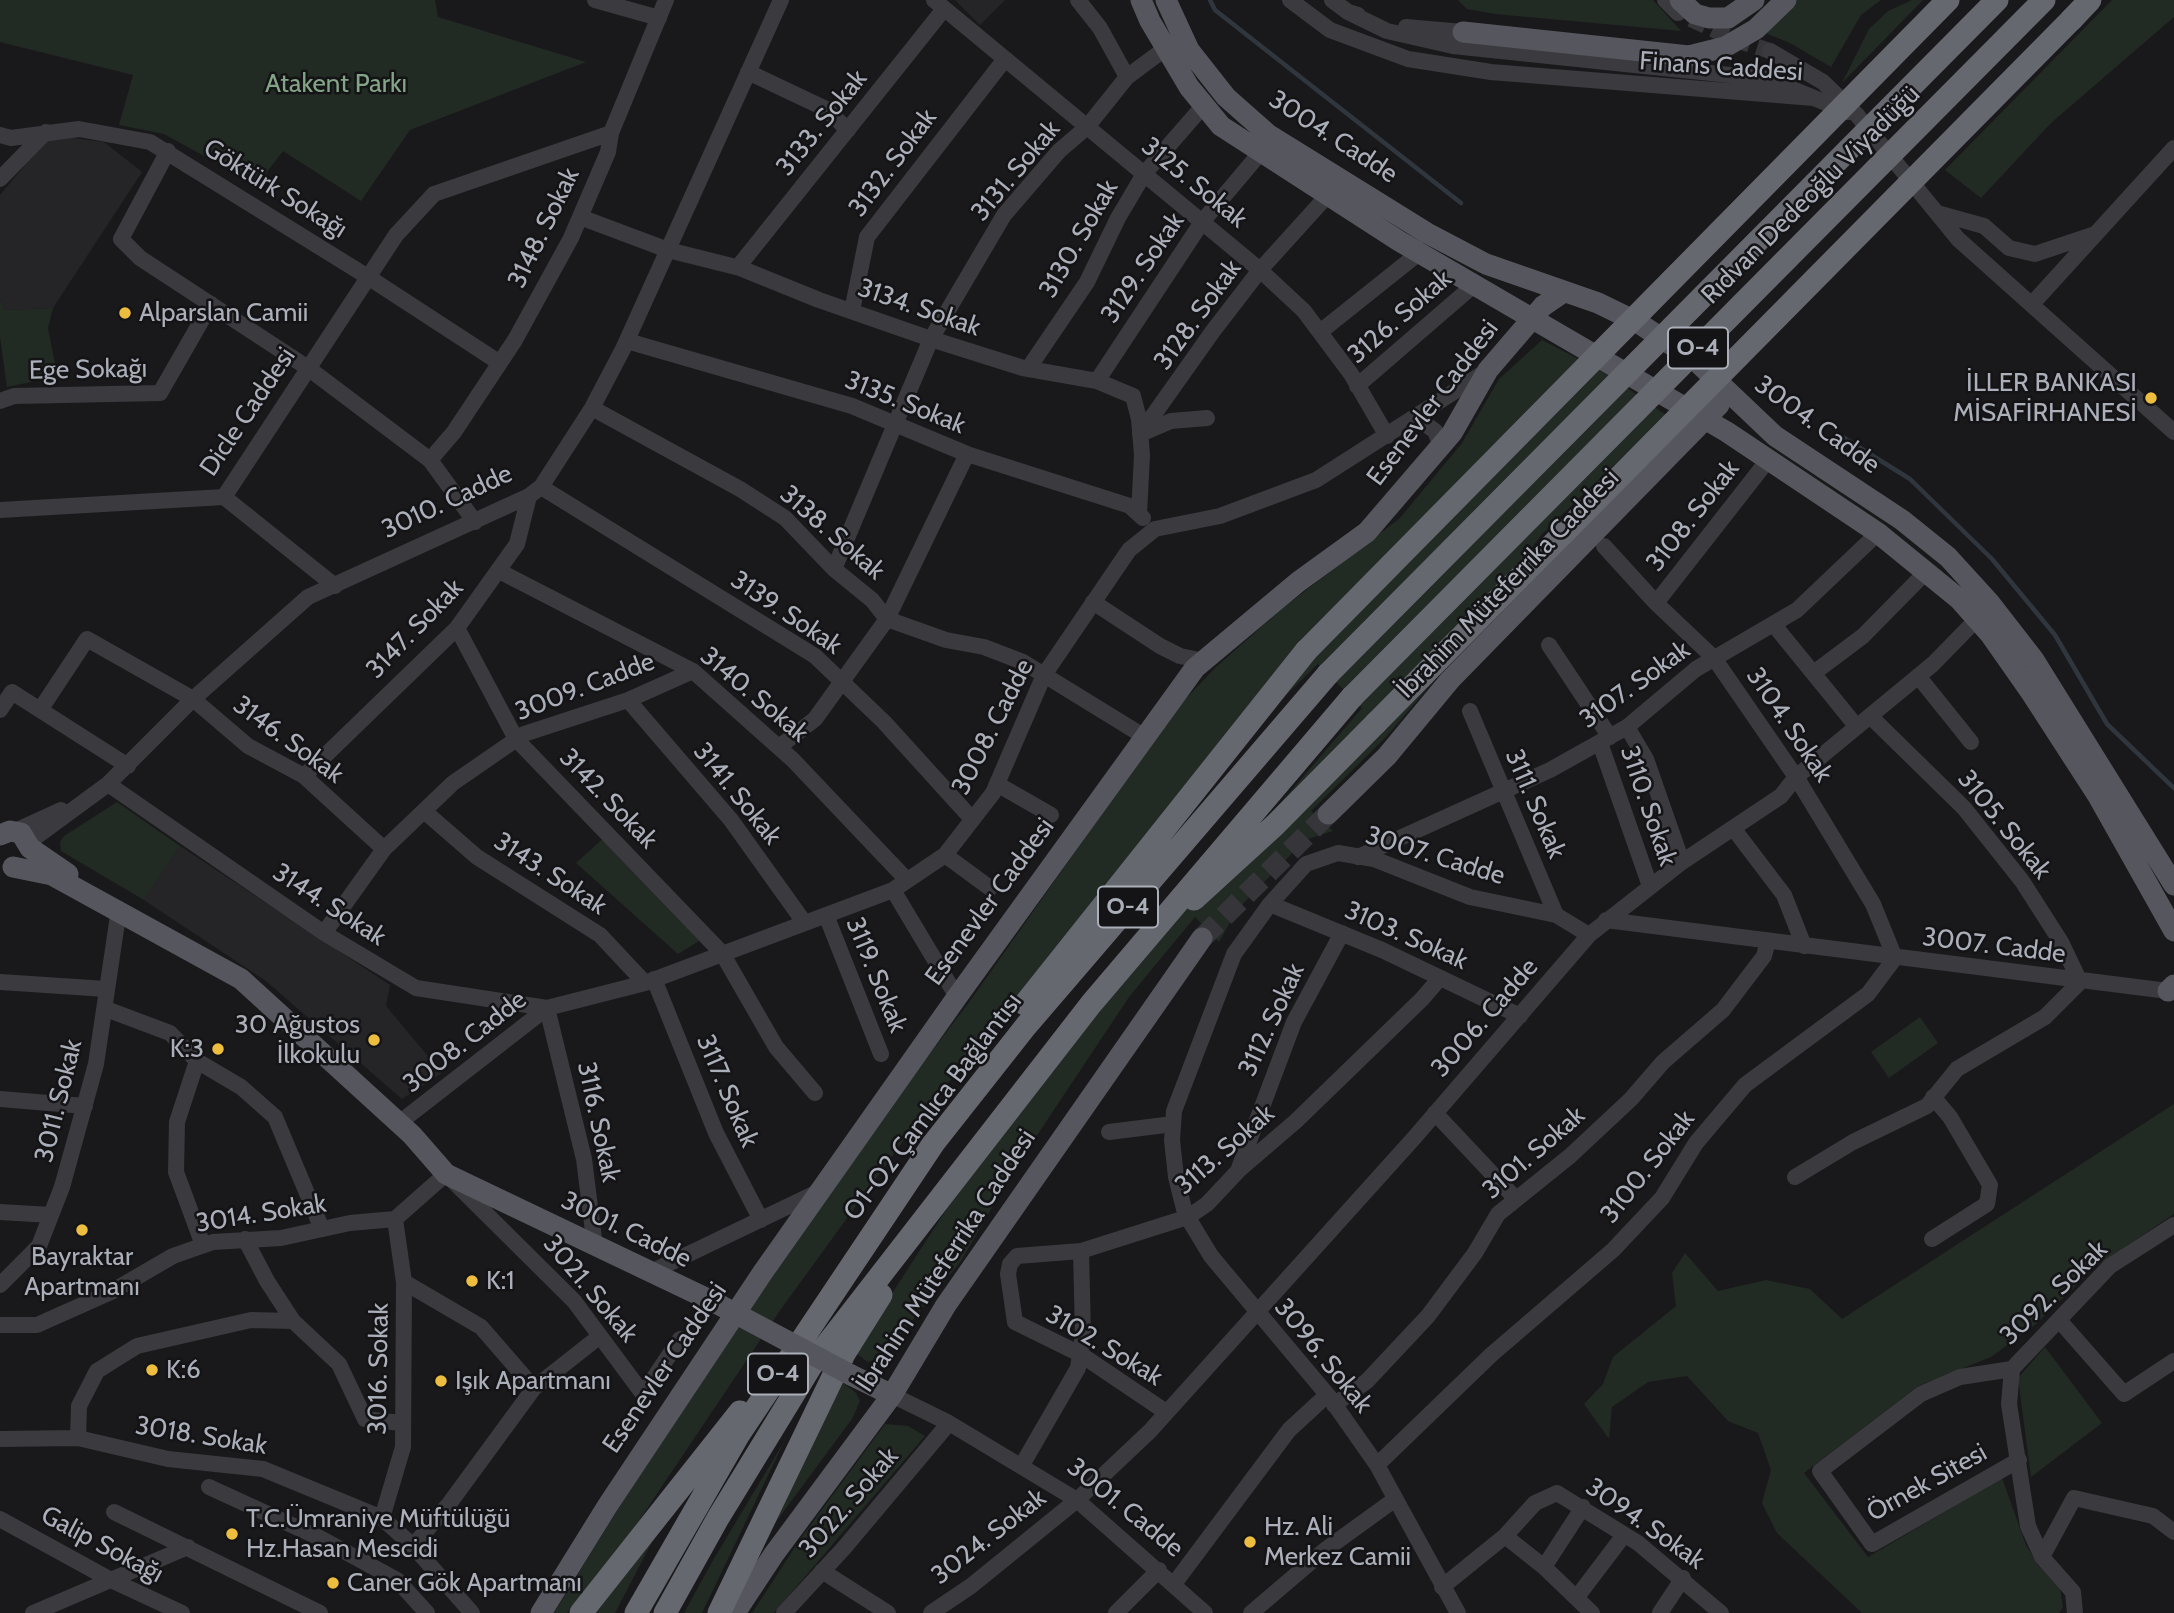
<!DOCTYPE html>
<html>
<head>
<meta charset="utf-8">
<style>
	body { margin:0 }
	canvas { display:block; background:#19181a }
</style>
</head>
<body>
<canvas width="2174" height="1613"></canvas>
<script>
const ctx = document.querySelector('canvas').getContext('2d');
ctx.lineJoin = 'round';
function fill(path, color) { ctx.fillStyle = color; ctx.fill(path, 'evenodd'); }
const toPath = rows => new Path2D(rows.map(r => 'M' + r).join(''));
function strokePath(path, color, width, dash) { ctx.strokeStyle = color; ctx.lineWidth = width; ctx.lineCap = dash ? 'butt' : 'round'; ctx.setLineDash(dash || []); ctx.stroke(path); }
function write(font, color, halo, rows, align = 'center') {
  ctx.font = font + ' Cabin,sans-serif'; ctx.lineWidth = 5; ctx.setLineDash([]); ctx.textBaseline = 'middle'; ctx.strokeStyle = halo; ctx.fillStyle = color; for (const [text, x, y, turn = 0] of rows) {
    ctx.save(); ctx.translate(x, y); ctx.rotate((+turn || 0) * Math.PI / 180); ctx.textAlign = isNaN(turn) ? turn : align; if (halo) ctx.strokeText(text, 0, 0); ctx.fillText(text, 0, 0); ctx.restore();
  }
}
const built = toPath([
	[955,0,1005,0,980,25],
	[50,135,104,142,142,172,53,308,5,310,0,299,0,195],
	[180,846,390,985,386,1006,442,1073,402,1099,266,981,144,900]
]);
const green = toPath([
	[0,0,435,0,438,17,586,62,410,130,361,201,283,151,257,185,164,134,119,125,133,75,0,42],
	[1458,0,1653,0,1681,31,1495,14,1467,9],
	[1794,0,1881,0,1861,15,1831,67,1790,43,1763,32],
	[1912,0,1923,0,1842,83,1869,29,1888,11],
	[2112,0,2174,0,2174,17,2051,123,1981,198,1945,170],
	[0,299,5,310,53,308,48,328,56,369,31,382,7,387,0,337],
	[1542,340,1609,375,1666,415,1542,534,1433,682,1385,738,1311,811,1333,831,1305,840,1237,910,1219,942,1195,917,1129,997,1012,1173,961,1261,882,1357,868,1362,854,1352,959,1190,1028,1097,1142,957,1241,849,1362,708,1318,664,1197,781,925,1111,781,1309,636,1525,567,1613,554,1613,713,1355,850,1159,970,1001,1176,709,1215,668,1283,608,1400,518,1462,443,1499,379],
	[117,802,180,846,144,900,61,851,60,842,64,836],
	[606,836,712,933,678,954,576,863],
	[1920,1017,1938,1043,1889,1078,1871,1052],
	[2174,1104,2174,1214,2095,1267,2036,1324,1991,1357,1918,1386,1804,1473,1868,1557,2002,1478,2026,1545,2037,1564,2060,1588,2063,1607,2059,1613,1862,1613,1777,1533,1762,1503,1771,1470,1758,1433,1728,1421,1687,1376,1648,1382,1612,1407,1609,1439,1584,1404,1603,1384,1613,1357,1676,1306,1672,1273,1685,1253,1718,1291,1766,1280,1810,1289,1842,1319],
	[2045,1347,2102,1423,2031,1477,2018,1378],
	[838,1379,856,1393,860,1401,852,1419,761,1542],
	[885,1424,908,1426,925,1436,774,1613,752,1613,801,1538],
	[785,1440,702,1613,684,1613,712,1562],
	[654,1538,615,1613,592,1613]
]);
const stream = toPath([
	[1210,0,1215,10,1461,203],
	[1836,433,1910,479,1992,559,2055,635,2107,724,2174,788]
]);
const minorTunnel = toPath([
	[1691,19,1733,39,1770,51]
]);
const majorTunnel = toPath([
	[1202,938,1328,814]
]);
const minor = toPath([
	[595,0,659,18],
	[934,0,1260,270,1304,311,1351,374,1387,436],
	[1078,0,1100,28,1127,77],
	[1290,0,1330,30,1408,59,1491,72,1814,98],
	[1332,0,1348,12,1358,15],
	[1665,0,1678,13],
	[1348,12,1387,31,1453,46,1768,79,1848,112],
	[1406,27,1463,32],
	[1770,51,1823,82,1857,115,1958,239,2174,432],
	[748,72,826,109,848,130],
	[0,135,11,138,79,129,150,142,368,277,500,363],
	[168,151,121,239,140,258,308,368,430,460,475,522],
	[0,179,46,132],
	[1937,213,1984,226,2009,248,2035,254,2092,235],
	[580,217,668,250,740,268,819,300,931,339,1023,368,1097,381,1133,396,1139,419,1142,455,1139,514],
	[738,267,944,9],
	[2032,304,2174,148],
	[852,311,867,237,1005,59],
	[1320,332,1419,253],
	[627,341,852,406,967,454,1130,506,1143,518],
	[1028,369,1087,282,1118,218,1144,174,1204,105],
	[1097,381,1202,222,1261,152],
	[1357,386,1474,285],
	[0,401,14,396,160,393,211,304],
	[592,408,740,489,785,518,834,569,872,600,887,619,946,640,984,647,1023,662,1145,737],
	[1417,418,1435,431,1441,446],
	[1143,433,1171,421,1207,418],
	[1140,434,1213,331,1260,270,1327,196],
	[430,460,454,432,515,340,571,238,608,152,611,133,666,0],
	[541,487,815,656,884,722,972,819],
	[224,497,396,235,434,194,611,133],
	[224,497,335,586],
	[0,510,224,497],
	[834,569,931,339,1004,215,1059,151,1087,127,1127,77,1166,48],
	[499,571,693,671,793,760,907,880],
	[1093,602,1160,646,1180,656,1204,661],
	[1656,603,1768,460],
	[1774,625,1857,727],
	[457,628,516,739,722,953,776,1047,815,1093],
	[1549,645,1610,737],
	[1815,672,1863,636,1927,571],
	[1918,676,1971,742],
	[628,700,731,820,804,922],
	[0,710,12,692,128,766],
	[40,710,87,639,193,699,248,746,304,776,384,849],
	[1470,711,1556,915],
	[1627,727,1646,759,1682,862],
	[1600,743,1650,886],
	[779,747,815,719,887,619,967,454],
	[304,776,457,628,517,544,529,496],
	[108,784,324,933,416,988,547,1008],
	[997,784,1051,815],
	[424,811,477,857,600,935,645,983],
	[1733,828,1784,895,1804,946],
	[15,831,61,810],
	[29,842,108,784,193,699,308,597,529,496,541,487,592,408,623,349,781,0],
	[945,855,990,888],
	[1358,857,1550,770,1627,727,1696,669,1797,610,1878,533],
	[893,890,957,997],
	[1270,904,1382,950,1520,1016],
	[826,915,881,1054],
	[1606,920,2168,991],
	[324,933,384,849,453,783,524,734,628,700,693,671],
	[654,979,716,1133,761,1220],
	[0,982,106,989],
	[547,1008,584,1159,595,1247],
	[106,1009,170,1033,197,1061,241,1087,275,1117,322,1229],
	[197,1061,177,1122,176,1172,203,1245],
	[0,1099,85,1106],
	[1435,1113,1515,1198],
	[399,1123,547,1008,645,983,893,890,945,855,993,793,1044,675,1129,550,1155,529,1220,516,1316,480,1485,372],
	[1109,1132,1173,1124],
	[1239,1168,1294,1022,1342,933],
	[1795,1177,1853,1142,1927,1106,1957,1069,2045,1017,2080,982,2061,942,2022,881,1964,808,1870,716],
	[0,1212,51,1215],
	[245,1239,267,1281,293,1321,339,1364,365,1419,401,1423],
	[1932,1239,1987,1204,1990,1185,1950,1117,1933,1097],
	[649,1273,820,1191],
	[404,1282,481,1327,534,1388],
	[0,1285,39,1246,62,1187,96,1064,119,909],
	[2059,1320,2124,1394,2174,1361],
	[0,1325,37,1325,111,1292,173,1256,213,1242,281,1238,350,1223,395,1219,446,1174,574,1301,643,1394,680,1339],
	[2012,1369,1960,1377,1921,1394,1820,1471,1872,1544,2019,1460],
	[892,1395,949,1423,1077,1500,1205,1613],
	[1334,1405,1367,1381,1428,1316,1475,1253,1498,1214,1570,1156,1631,1099,1663,1062,1723,1010,1764,956,1768,941],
	[1166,1412,1080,1354,1015,1322,1008,1274,1010,1264,1017,1256,1081,1251,1188,1217,1207,1204,1239,1170,1296,1121,1422,999,1440,978],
	[78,1438,79,1406,97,1371,137,1346,251,1320,293,1321],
	[0,1439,78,1438,168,1459,263,1469,382,1518,413,1546,472,1613],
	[1022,1465,1078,1368,1083,1335,1081,1251],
	[1377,1465,1491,1355,1613,1250,1662,1198,1696,1143,1745,1085,1868,994,1895,958,1873,904,1798,780,1714,658,1656,603,1604,546],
	[209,1487,320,1538,397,1580,427,1613],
	[114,1512,320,1613],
	[382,1518,403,1447,404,1282,395,1219],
	[0,1519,111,1580,182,1613],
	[1505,1536,1544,1567,1592,1613],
	[413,1546,449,1504,534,1388,600,1336],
	[2042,1557,2074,1498,2153,1516,2174,1532],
	[1544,1567,1583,1507],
	[822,1571,888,1613],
	[1174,1584,1289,1430,1327,1395],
	[1442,1587,1505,1536,1535,1503,1557,1493,1638,1543,1721,1613],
	[1577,1597,1624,1535],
	[33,1613,188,1547],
	[784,1613,844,1548,949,1423],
	[931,1613,971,1586,1077,1500,1150,1431,1414,1138,1589,935,1682,862,1781,796,1796,777,1933,664,1977,619],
	[1116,1613,1159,1570],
	[1251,1613,1325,1550,1394,1500],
	[1458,1613,1377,1465,1330,1398,1211,1256,1185,1213,1176,1177,1172,1140,1174,1111,1234,954,1270,904,1306,864,1338,853,1374,859,1470,897,1556,915,1589,935],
	[1660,1613,1683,1578],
	[2075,1613,2073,1592,2042,1557,2028,1526,2009,1404,2012,1369,2110,1266,2174,1225]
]);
const major = toPath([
	[1141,0,1150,21,1189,87,1221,126,1399,241,1727,432,1878,533,1959,599,1990,634,2032,694,2098,796,2174,931],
	[1166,0,1189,50,1226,97,1269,135,1427,233,1486,264,1598,303,1637,322,1696,361,1775,436,1902,520,1948,557,1989,602,2034,660,2174,885],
	[1680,0,1695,14,1709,18,1728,18,1754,0],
	[1463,32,1689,56,1725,47,1756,29,1786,0],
	[1328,814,1387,756,1450,680,1719,405,1723,389],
	[0,835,10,831,21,833,30,848,68,874],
	[13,867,52,875,241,979,412,1135,446,1174,714,1302],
	[2168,991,2174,985],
	[851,1375,892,1395],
	[541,1613,608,1505,763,1272,957,997,1195,668,1298,582,1367,532,1452,433,1488,370,1543,306,1562,293],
	[735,1613,774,1554,892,1395,946,1305,1202,938]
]);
const highway = toPath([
	[2072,19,2090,0],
	[1194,899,1275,825,1376,723],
	[1025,1004,1306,651],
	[581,1613,740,1412],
	[636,1613,739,1434,933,1144,1026,1026,1328,674],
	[665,1613,718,1518,814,1361,1091,1004,1352,697],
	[719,1613,844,1354,881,1295]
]);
const majorBridge = toPath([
	[714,1302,851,1375]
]);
const highwayBridge = toPath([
	[1306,651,1948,0],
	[1328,674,1997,0],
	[1352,697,2044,0],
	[1376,723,2072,19]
]);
const markers = [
	[125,313,7,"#ecbd3f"],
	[2151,398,7,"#ecbd3f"],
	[374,1040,7,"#ecbd3f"],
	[218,1049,7,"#ecbd3f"],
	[82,1230,7,"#ecbd3f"],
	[472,1281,7,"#ecbd3f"],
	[152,1370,7,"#ecbd3f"],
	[441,1381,7,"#ecbd3f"],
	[232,1534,7,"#ecbd3f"],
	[1250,1542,7,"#ecbd3f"],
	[333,1583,7,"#ecbd3f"]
];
const shields = [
	[1698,348,60],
	[1128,907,60],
	[778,1374,60]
];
const shieldNames = [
	["O-4",1698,348],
	["O-4",1128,907],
	["O-4",778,1374]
];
const streetNames = [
	["Finans Caddesi",1721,67,4],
	["3133. Sokak",822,123,-51],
	["3004. Cadde",1333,137,33],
	["3132. Sokak",893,163,-53],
	["3131. Sokak",1016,171,-50],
	["3125. Sokak",1194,183,39],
	["Göktürk Sokağı",275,189,32],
	["Rıdvan Dedeoğlu Viyadüğü",1811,195,-45],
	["3148. Sokak",544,228,-64],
	["3130. Sokak",1079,239,-60],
	["3129. Sokak",1143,268,-56],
	["3134. Sokak",919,308,19],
	["3128. Sokak",1198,315,-54],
	["3126. Sokak",1400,317,-41],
	["Ege Sokağı",88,370,-1],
	["3135. Sokak",905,403,22],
	["Esenevler Caddesi",1433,403,-53],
	["Dicle Caddesi",248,412,-56],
	["3004. Cadde",1817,425,36],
	["3010. Cadde",447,502,-25],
	["3108. Sokak",1693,516,-52],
	["3138. Sokak",832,533,41],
	["İbrahim Müteferrika Caddesi",1508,584,-46],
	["3139. Sokak",786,613,34],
	["3147. Sokak",415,629,-46],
	["3107. Sokak",1635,685,-36],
	["3009. Cadde",585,687,-21],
	["3140. Sokak",754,695,40],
	["3104. Sokak",1789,725,56],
	["3008. Cadde",993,727,-63],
	["3146. Sokak",288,740,36],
	["3141. Sokak",737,794,51],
	["3142. Sokak",608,799,46],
	["3111. Sokak",1535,804,67],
	["3110. Sokak",1648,806,71],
	["3105. Sokak",2004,825,51],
	["3007. Cadde",1435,856,17],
	["3143. Sokak",550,874,33],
	["Esenevler Caddesi",990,902,-54],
	["3144. Sokak",329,905,33],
	["3103. Sokak",1406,936,24],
	["3007. Cadde",1994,946,7],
	["3119. Sokak",876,975,68],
	["3006. Cadde",1485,1018,-49],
	["3112. Sokak",1272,1020,-65],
	["3008. Cadde",465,1042,-38],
	["3117. Sokak",727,1091,67],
	["3011. Sokak",59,1101,-76],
	["O1-O2 Çamlıca Bağlantısı",933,1107,-53],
	["3116. Sokak",598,1122,78],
	["3113. Sokak",1225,1150,-41],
	["3101. Sokak",1534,1153,-41],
	["3100. Sokak",1648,1167,-52],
	["3014. Sokak",261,1214,-9],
	["3001. Cadde",626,1230,26],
	["İbrahim Müteferrika Caddesi",946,1261,-57],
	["3021. Sokak",590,1289,50],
	["3092. Sokak",2054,1293,-44],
	["3102. Sokak",1104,1346,31],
	["3096. Sokak",1323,1356,51],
	["Esenevler Caddesi",665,1368,-56],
	["3016. Sokak",379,1369,-89],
	["3018. Sokak",201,1436,9],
	["Örnek Sitesi",1927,1483,-29],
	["3022. Sokak",849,1503,-49],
	["3001. Cadde",1125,1508,39],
	["3094. Sokak",1645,1524,35],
	["3024. Sokak",989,1537,-38],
	["Galip Sokağı",102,1545,28]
];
const parkNames = [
	["Atakent Parkı",336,84]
];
const poiNames = [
	["Alparslan Camii",139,313],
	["İLLER BANKASI",2137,383,"right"],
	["MİSAFİRHANESİ",2137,413,"right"],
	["30 Ağustos",360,1025,"right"],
	["İlkokulu",360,1055,"right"],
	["K:3",204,1049,"right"],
	["Bayraktar",82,1257,"center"],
	["Apartmanı",82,1287,"center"],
	["K:1",486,1281],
	["K:6",166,1370],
	["Işık Apartmanı",455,1381],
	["T.C.Ümraniye Müftülüğü",246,1519],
	["Hz.Hasan Mescidi",246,1549],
	["Hz. Ali",1264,1527],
	["Merkez Camii",1264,1557],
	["Caner Gök Apartmanı",347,1583]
];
fill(built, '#252427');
fill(green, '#222a24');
strokePath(stream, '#2f363e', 4.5);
strokePath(minorTunnel, '#36363a', 16, [16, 8]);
strokePath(majorTunnel, '#36363a', 21, [21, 10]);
strokePath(minor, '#3a3a3f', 16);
strokePath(major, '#56575e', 21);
strokePath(highway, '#666870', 23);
strokePath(majorBridge, '#56575e', 21);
strokePath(highwayBridge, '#666870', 23);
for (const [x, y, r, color] of markers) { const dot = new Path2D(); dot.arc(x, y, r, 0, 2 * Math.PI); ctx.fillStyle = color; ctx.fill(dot); strokePath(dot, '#141315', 2.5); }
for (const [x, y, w] of shields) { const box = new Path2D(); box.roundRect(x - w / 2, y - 20.5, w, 41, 5); ctx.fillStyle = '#141315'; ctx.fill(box); strokePath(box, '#abafba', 2); }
write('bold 24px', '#abafba', null, shieldNames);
write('26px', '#abafba', '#141315', streetNames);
write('26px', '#83a487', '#141315', parkNames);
write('26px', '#abafba', '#141315', poiNames, 'left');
</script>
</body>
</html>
